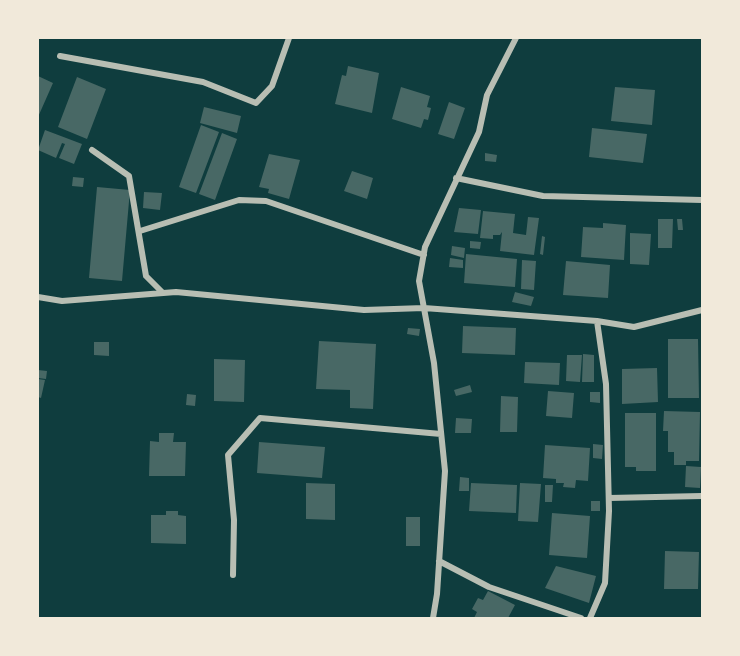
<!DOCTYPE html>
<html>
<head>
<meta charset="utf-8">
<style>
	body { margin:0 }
	#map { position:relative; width:740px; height:656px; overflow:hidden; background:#0f3d3e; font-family:"Asap Condensed",sans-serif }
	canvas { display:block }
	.frame { position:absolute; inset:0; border:39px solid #f1e9da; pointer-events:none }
</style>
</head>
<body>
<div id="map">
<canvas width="740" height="656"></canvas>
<div class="frame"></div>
</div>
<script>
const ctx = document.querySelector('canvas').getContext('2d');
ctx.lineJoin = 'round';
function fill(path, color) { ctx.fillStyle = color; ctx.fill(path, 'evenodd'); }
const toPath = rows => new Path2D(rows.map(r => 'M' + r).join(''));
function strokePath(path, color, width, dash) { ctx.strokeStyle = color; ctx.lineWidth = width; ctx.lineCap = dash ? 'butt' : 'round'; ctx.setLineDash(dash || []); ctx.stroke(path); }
const building = toPath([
	[348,66,379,73,372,113,335,104,342,75,346,76],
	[38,76,53,83,38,117],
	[77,77,106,89,87,139,58,127],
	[401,87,430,96,427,107,431,108,428,120,424,119,421,128,392,119],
	[615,87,655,90,652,125,611,121],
	[449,102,465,108,454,139,438,134],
	[204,107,241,116,237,133,200,123],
	[201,125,219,132,196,193,179,187],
	[592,128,647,134,643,163,589,157],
	[45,130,82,144,74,164,59,158,65,144,62,143,56,158,38,150],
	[222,133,237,139,215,200,199,194],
	[485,153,497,155,496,162,485,161],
	[269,154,300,160,289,199,268,193,269,189,259,187],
	[352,171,373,178,367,199,344,191],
	[73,177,84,178,83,187,72,186],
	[97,187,130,190,122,281,89,278],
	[144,192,162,193,160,210,143,208],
	[459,208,481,210,478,234,454,232],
	[483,211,515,214,513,233,526,235,528,217,539,218,534,255,500,251,502,232,500,235,493,235,493,239,480,238],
	[658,219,673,219,672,248,658,248],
	[677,219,682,219,683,230,678,230],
	[603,223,626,225,624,260,581,257,583,227,603,228],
	[630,233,651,234,649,265,630,264],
	[542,236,545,237,543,255,540,254],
	[470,241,481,242,480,249,470,248],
	[452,246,465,248,464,258,451,255],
	[466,254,517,259,515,287,464,283],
	[450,258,463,260,463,268,449,267],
	[522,260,536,261,534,290,521,289],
	[566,261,610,265,608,298,563,295],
	[515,292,534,297,531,306,512,302],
	[463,326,516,328,515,355,462,353],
	[408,328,420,329,419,336,407,334],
	[668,339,698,339,699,398,668,398],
	[319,341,376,344,373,409,350,408,350,390,316,389],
	[94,342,109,342,109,356,94,355],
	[583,354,594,355,594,382,582,382],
	[567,355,582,355,580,382,566,381],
	[214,359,245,360,244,402,214,401],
	[525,362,560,363,559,385,524,383],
	[657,368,658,402,622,404,622,369],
	[38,370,47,371,46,379,38,378],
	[38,379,45,380,41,398,38,397],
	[470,385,472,392,456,396,454,390],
	[548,391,574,393,572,418,546,416],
	[590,392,600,392,600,403,590,402],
	[187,394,196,395,195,406,186,405],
	[501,396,518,397,517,432,500,432],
	[664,411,700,412,699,461,686,461,686,465,674,465,674,452,668,452,668,431,663,431],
	[625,413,656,413,656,471,636,471,636,467,625,467],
	[456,418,472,419,471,433,455,433],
	[159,433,174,433,173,442,186,442,185,476,149,476,150,441,159,442],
	[259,442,325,447,322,478,257,473],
	[593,444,603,445,602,459,593,458],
	[545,445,590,448,588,481,576,480,575,488,563,487,564,483,556,483,556,479,543,478],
	[686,466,701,467,700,488,685,487],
	[460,477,469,478,469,491,459,491],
	[306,483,335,484,335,520,306,519],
	[471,483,517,485,516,513,469,511],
	[520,483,541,484,538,522,518,521],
	[545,485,553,485,552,502,545,502],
	[591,501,600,501,600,511,591,511],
	[166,511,178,511,178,515,186,516,186,544,151,543,151,515,166,515],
	[552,513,590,516,587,558,549,555],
	[406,517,420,517,420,546,406,546],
	[665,551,699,552,698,589,664,589],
	[556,566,596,576,589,603,545,588],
	[488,591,515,605,508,618,474,618,477,612,472,609,478,598,483,600]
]);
const minor = toPath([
	[60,56,203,82,256,103,272,86,289,38],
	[92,150,129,176,146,276,162,292],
	[456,178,543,196,702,200],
	[140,231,239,200,266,201,424,255],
	[38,297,62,301,176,292,364,310,424,308,597,321,634,327,702,310],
	[609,498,702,496],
	[439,561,489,587,581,618],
	[233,575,234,520,228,455,260,418,441,434],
	[433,618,437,594,445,471,434,363,419,281,425,247,479,132,487,95,516,38],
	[590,618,605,583,609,511,606,384,597,321]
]);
fill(building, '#486865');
strokePath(minor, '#b8beb3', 6);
</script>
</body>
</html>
